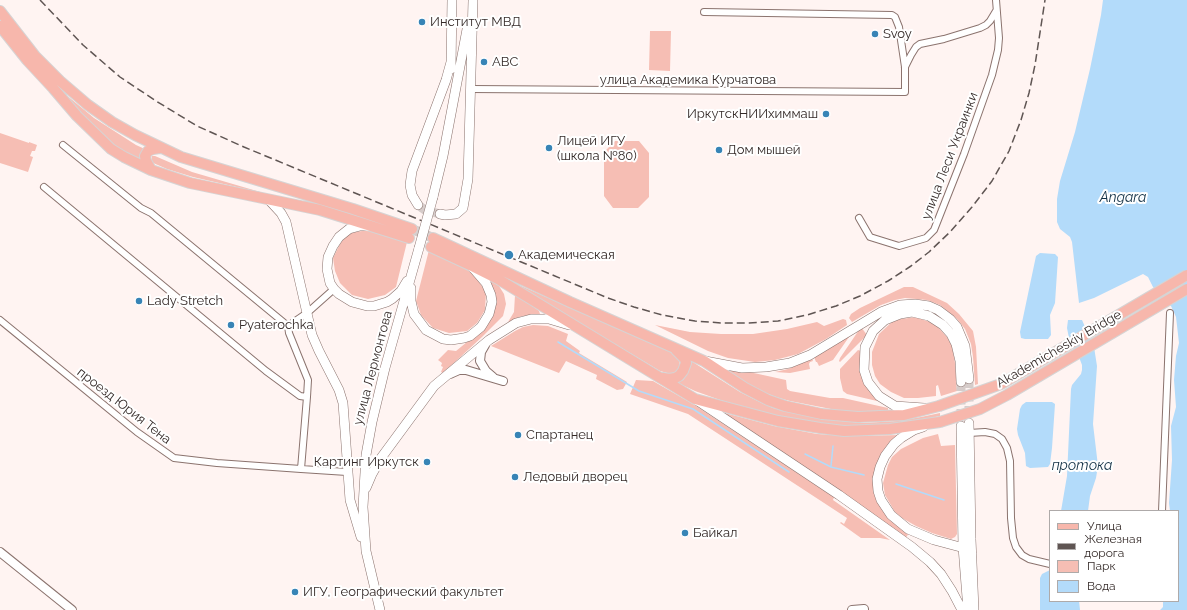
<!DOCTYPE html>
<html>
<head>
<meta charset="utf-8">
<style>
	body { margin:0 }
	#map { position:relative; width:1187px; height:610px; overflow:hidden; background:#fff4f2; font-family:Raleway,sans-serif }
	canvas { display:block }
	.legend { position:absolute; left:1049px; top:510px; width:130px; height:92px; box-sizing:border-box; background:#fff; border:1px solid #aeaaa9; margin:0; padding:5px 7px; list-style:none; font-size:12px; color:#342a28 }
	.legend li { display:flex; align-items:center; gap:8px; height:20px }
	.legend b { width:20px; border:1px solid #aeaaa9 }
</style>
</head>
<body>
<div id="map">
<canvas width="1187" height="610"></canvas>
<ul class="legend">
<li><b style="height:5px;background:#f7b7ac"></b>Улица</li>
<li><b style="height:5px;background:#5f5553"></b>Железная дорога</li>
<li><b style="height:11px;background:#f6beb4"></b>Парк</li>
<li><b style="height:11px;background:#b3dbfa"></b>Вода</li>
</ul>
</div>
<script>
const ctx = document.querySelector('canvas').getContext('2d');
ctx.lineJoin = 'round';
function fill(path, color) { ctx.fillStyle = color; ctx.fill(path, 'evenodd'); }
const toPath = rows => new Path2D(rows.map(r => 'M' + r).join(''));
function strokePath(path, color, width, dash) { ctx.strokeStyle = color; ctx.lineWidth = width; ctx.lineCap = dash ? 'butt' : 'round'; ctx.setLineDash(dash || []); ctx.stroke(path); }
function write(font, color, halo, rows, align = 'center') {
  ctx.font = font + ' Raleway,sans-serif'; ctx.lineWidth = 4; ctx.setLineDash([]); ctx.textBaseline = 'middle'; ctx.strokeStyle = halo; ctx.fillStyle = color; for (const [text, x, y, turn = 0] of rows) {
    ctx.save(); ctx.translate(x, y); ctx.rotate((+turn || 0) * Math.PI / 180); ctx.textAlign = isNaN(turn) ? turn : align; if (halo) ctx.strokeText(text, 0, 0); ctx.fillText(text, 0, 0); ctx.restore();
  }
}
const green = toPath([
	[650,31,671,31,670,71,649,70],
	[47,79,94,118,136,145,147,150,142,162,115,147],
	[0,133,29,143,29,142,37,145,35,151,32,151,30,156,33,157,28,172,0,163],
	[615,141,639,141,649,153,649,197,638,208,613,208,604,196,604,152],
	[152,156,155,156,192,172,267,194,193,177,167,169,151,162],
	[368,230,407,242,396,287,385,295,368,299,352,295,340,283,335,271,333,258,341,242,350,233],
	[429,250,463,265,477,278,486,293,485,310,477,323,467,331,449,333,433,328,421,315,416,301],
	[487,271,674,353,680,360,679,368,675,373,671,374,660,371,534,296],
	[487,277,499,286,504,294,506,304,503,316,482,337,443,373,441,372,443,367,441,366,442,363,438,360,448,350,456,351,478,333,489,321],
	[904,287,913,287,947,303,959,314,973,331,976,347,978,384,975,385,973,357,971,344,965,329,957,319,940,305,927,300,905,298,895,300,881,305,852,322,849,318,851,314,860,308],
	[515,295,534,307,539,311,540,314,538,315,522,316,508,322,514,312],
	[916,317,935,324,947,337,952,346,955,363,957,391,941,396,938,385,936,386,936,396,918,398,904,398,891,392,880,384,875,376,872,365,872,352,879,334,894,320],
	[843,319,846,320,847,325,826,339,798,354,775,360,755,362,728,358,708,351,655,325,690,332,721,334,753,334,787,329,817,322,824,326],
	[533,325,548,326,568,334,566,341,580,351,579,353,627,382,623,389,617,390,596,379,597,375,566,361,559,373,491,346,515,331,523,327],
	[861,327,867,335,840,362,839,361,840,358],
	[848,336,849,337,833,360,819,366,817,362,816,362,814,357],
	[858,350,861,351,860,366,862,375,877,401,847,394,843,391,840,378,840,369],
	[688,359,740,392,762,403,773,408,798,414,830,420,863,423,897,421,921,417,940,413,940,416,912,422,856,427,821,424,774,415,720,400,695,391,676,382,683,380,686,376,688,371],
	[812,359,813,361,810,362,809,364,810,369,790,373,775,372,788,369],
	[726,369,740,370,786,380,787,389,790,391,830,398,843,398,888,408,888,411,857,413,836,410,790,401,779,398,757,390,726,371],
	[636,380,653,381,693,404,834,497,833,500,890,540,880,538,861,538,840,523,841,522,844,524,847,518,688,414,630,394],
	[725,413,774,426,817,434,851,436,901,435,897,439,876,486,909,533,905,539,724,414],
	[938,434,941,446,955,445,957,534,955,537,951,539,932,533,916,526,902,518,895,512,885,495,883,483,888,465,892,457,901,449,923,438]
]);
const water = toPath([
	[1103,0,1187,0,1187,610,1160,610,1163,607,1163,601,1178,601,1178,549,1179,545,1178,511,1170,511,1169,503,1172,460,1171,426,1176,407,1174,380,1176,356,1179,343,1176,317,1171,306,1153,287,1148,277,1143,274,1094,298,1079,303,1072,242,1070,237,1060,229,1057,222,1057,199,1060,181,1075,132,1090,69,1101,15],
	[1040,253,1055,254,1058,257,1055,303,1050,315,1051,335,1048,339,1025,339,1021,338,1020,332,1036,256],
	[1068,320,1082,320,1094,347,1097,366,1093,424,1098,466,1096,478,1090,496,1088,511,1061,511,1067,476,1071,389,1072,385,1081,374,1082,370,1082,365,1079,357,1070,343,1067,328],
	[1026,402,1052,402,1055,404,1052,448,1050,464,1048,467,1030,468,1026,466,1025,453,1018,435,1017,429,1020,409,1022,405],
	[1050,570,1050,601,1079,601,1080,610,1040,610,1040,578,1042,574]
]);
const stream = toPath([
	[558,342,639,391,693,409,789,472],
	[805,454,831,467,864,475],
	[831,466,833,446],
	[896,484,944,500]
]);
const secondaryTunnel = toPath([
	[418,205,425,210,440,214],
	[969,379,969,418],
	[961,382,961,421]
]);
const primaryTunnel = toPath([
	[412,229,433,238]
]);
const minor = toPath([
	[905,67,911,55,916,47,920,44,944,39,980,28,986,25,990,21,996,11],
	[471,89,905,92,905,67,899,27,895,17,892,15,704,12],
	[63,145,141,208,151,213,288,326],
	[44,187,266,371,300,396,307,397,308,380,289,333,288,326,307,313,334,289],
	[859,218,870,237,899,246,926,238,934,230,964,154,992,75,998,50,999,38,996,0],
	[0,320,137,432,174,458,217,463,301,469,307,397],
	[969,433,985,432,995,434,1002,439,1007,448,1010,461,1011,518,1013,538,1016,547,1022,555,1029,559,1050,564],
	[301,469,347,472],
	[1162,511,1170,313]
]);
const tertiary = toPath([
	[485,345,481,352,480,361,486,371,493,377],
	[450,374,459,370,466,370,503,381],
	[0,552,72,610],
	[852,610,864,609,864,610]
]);
const secondary = toPath([
	[451,69,452,0],
	[433,197,443,156,468,24],
	[269,200,281,213,286,222,312,335,319,351,339,390,343,403,350,500,361,537],
	[418,205,412,195,410,185,412,171,446,80,451,62],
	[440,214,445,215,456,214,463,208,468,179,473,1],
	[368,226,360,226,349,229,339,237,333,246,328,257,327,269,330,283,334,289,339,294,352,302,367,306,374,306,387,302,392,299,401,291,407,281],
	[411,288,411,301,414,314,426,330,443,339,451,340,464,338,470,336,481,327,489,314,492,302,491,295,486,283,473,268],
	[705,361,742,368,766,367,790,363,810,355,881,312,900,305,915,304,929,306,938,310,950,319,957,327,965,346,969,379],
	[698,401,839,495,912,547,930,562,941,574,952,591,962,610],
	[924,408,895,406,879,396,868,382,864,370,865,347,873,331,885,320,900,314,912,312,929,316,943,325,951,334,956,344,960,361,961,382],
	[969,423,971,539,974,610],
	[961,426,963,547,968,610],
	[923,427,914,430,901,438,894,444,885,456,880,467,877,479,878,491,881,500,891,515,908,529,934,540,964,548,972,554],
	[366,488,372,474,381,458,434,386,489,340,516,323,531,319,549,319,569,325],
	[380,610,366,551,363,507,366,455,372,422,385,368,419,248]
]);
const primary = toPath([
	[0,11,35,56,60,81,88,105,112,122,135,135,181,157,353,209,412,229],
	[0,26,27,60,53,88,77,116,111,149,124,157,151,170,190,183,320,210,409,238],
	[151,170,146,161,145,156,148,151,153,149,160,148],
	[433,238,570,302,704,361,745,388,768,400,785,406,822,414,858,417,904,415,939,406],
	[431,247,474,267,498,279,695,399,778,421,820,428,844,431,890,429,940,422],
	[663,378,669,379,675,378,679,376,683,371,686,363,685,359,676,350]
]);
const rail = toPath([
	[40,0,83,45,120,77,156,101,197,126,244,147,608,298,634,307,662,315,695,321,722,323,749,323,778,321,807,315,836,306,860,296,888,281,911,266,929,252,950,232,972,207,992,181,1009,151,1021,120,1029,93,1035,65,1045,0]
]);
const secondaryBridge = toPath([
	[419,248,433,197]
]);
const primaryBridge = toPath([
	[939,406,1001,384,1187,275],
	[940,422,980,409,1007,395,1187,289]
]);
const markers = [
	[422,22,4,"#3784b6"],
	[875,34,4,"#3784b6"],
	[484,62,4,"#3784b6"],
	[826,114,4,"#3784b6"],
	[549,148,4,"#3784b6"],
	[719,150,4,"#3784b6"],
	[509,255,5,"#3784b6"],
	[139,301,4,"#3784b6"],
	[231,325,4,"#3784b6"],
	[518,435,4,"#3784b6"],
	[427,462,4,"#3784b6"],
	[515,477,4,"#3784b6"],
	[685,533,4,"#3784b6"],
	[295,592,4,"#3784b6"]
];
const poiNames = [
	["Институт МВД",430,22],
	["Svoy",883,34],
	["ABC",492,62],
	["ИркутскНИИхиммаш",818,114,"right"],
	["Лицей ИГУ",557,141],
	["(школа №80)",557,156],
	["Дом мышей",727,150],
	["Академическая",518,255],
	["Lady Stretch",147,301],
	["Pyaterochka",239,325],
	["Спартанец",526,435],
	["Картинг Иркутск",419,462,"right"],
	["Ледовый дворец",523,477],
	["Байкал",693,533],
	["ИГУ, Географический факультет",303,592]
];
const streetNames = [
	["улица Академика Курчатова",688,80],
	["улица Леси Украинки",950,156,-69],
	["Akademicheskiy Bridge",1059,349,-30],
	["улица Лермонтова",373,368,-75],
	["проезд Юрия Тена",124,406,38]
];
const waterNames = [
	["Angara",1123,198],
	["протока",1082,466]
];
fill(green, '#f6beb4');
fill(water, '#b3dbfa');
strokePath(stream, '#b3dbfa', 1.5);
strokePath(secondaryTunnel, '#d6ccca', 9, [9, 4.5]);
strokePath(primaryTunnel, '#d6ccca', 10, [10, 5]);
strokePath(minor, '#8b736e', 8);
strokePath(tertiary, '#8b736e', 10);
strokePath(secondary, '#8b736e', 10);
strokePath(primary, '#d6d4d4', 12);
strokePath(minor, '#fff', 6);
strokePath(tertiary, '#fff', 8);
strokePath(secondary, '#fff', 9);
strokePath(primary, '#f7b7ac', 10);
strokePath(rail, '#5f5553', 1.5, [8, 4]);
strokePath(secondaryBridge, '#8b736e', 10, []);
strokePath(primaryBridge, '#d6d4d4', 12, []);
strokePath(secondaryBridge, '#fff', 9);
strokePath(primaryBridge, '#f7b7ac', 10);
for (const [x, y, r, color] of markers) { const dot = new Path2D(); dot.arc(x, y, r, 0, 2 * Math.PI); ctx.fillStyle = color; ctx.fill(dot); strokePath(dot, '#fff', 1.5); }
write('13px', '#342a28', '#fff', poiNames, 'left');
write('13px', '#342a28', '#fff', streetNames);
write('italic 14px', '#0f2e43', '#fff', waterNames);
</script>
</body>
</html>
